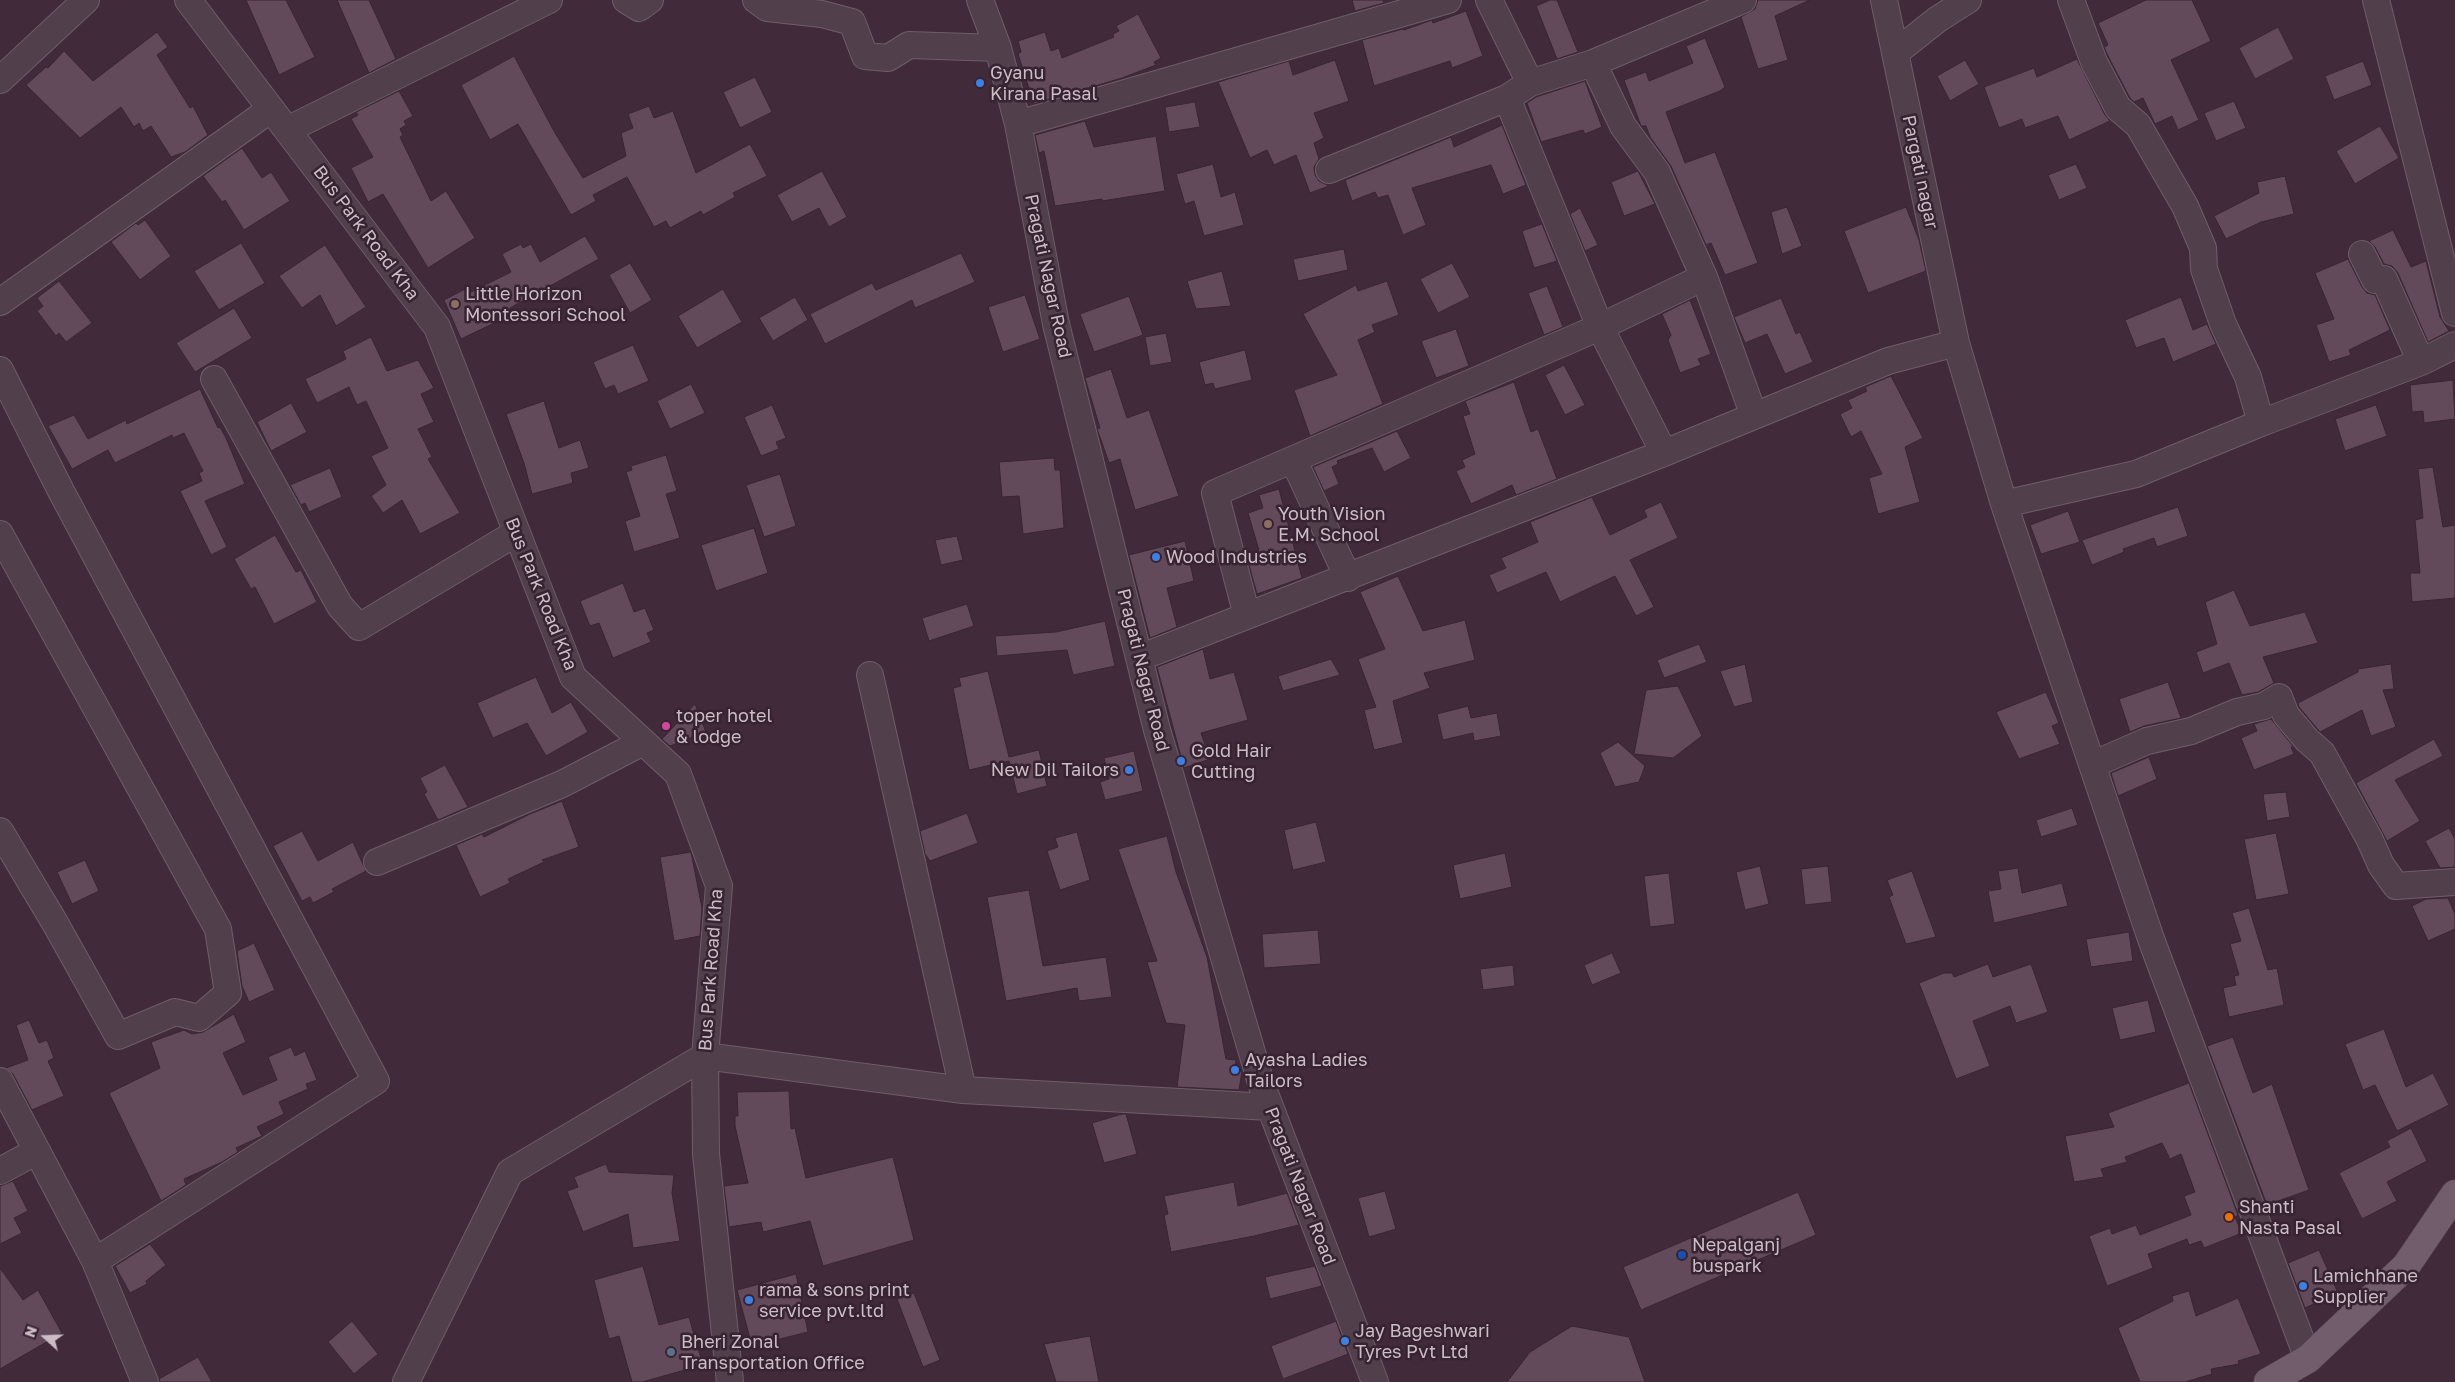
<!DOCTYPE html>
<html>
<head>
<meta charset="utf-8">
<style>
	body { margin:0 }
	#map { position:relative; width:2455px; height:1382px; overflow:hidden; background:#412b3b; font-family:"Golos Text",sans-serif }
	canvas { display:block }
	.north { position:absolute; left:20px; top:1312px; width:50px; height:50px; -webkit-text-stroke:4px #372331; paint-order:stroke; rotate:290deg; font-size:14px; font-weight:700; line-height:20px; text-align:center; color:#cbbcc6 }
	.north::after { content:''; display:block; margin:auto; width:18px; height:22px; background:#cbbcc6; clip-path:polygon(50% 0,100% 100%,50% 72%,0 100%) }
</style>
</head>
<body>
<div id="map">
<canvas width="2455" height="1382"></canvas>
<div class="north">N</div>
</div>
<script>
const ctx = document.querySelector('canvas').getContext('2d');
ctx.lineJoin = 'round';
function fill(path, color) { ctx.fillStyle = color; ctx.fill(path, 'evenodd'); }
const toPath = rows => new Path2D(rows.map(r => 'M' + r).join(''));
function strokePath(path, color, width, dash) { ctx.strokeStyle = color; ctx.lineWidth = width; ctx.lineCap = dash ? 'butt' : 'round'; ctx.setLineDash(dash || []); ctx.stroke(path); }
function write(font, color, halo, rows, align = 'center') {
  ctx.font = font + ' "Golos Text",sans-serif'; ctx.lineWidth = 5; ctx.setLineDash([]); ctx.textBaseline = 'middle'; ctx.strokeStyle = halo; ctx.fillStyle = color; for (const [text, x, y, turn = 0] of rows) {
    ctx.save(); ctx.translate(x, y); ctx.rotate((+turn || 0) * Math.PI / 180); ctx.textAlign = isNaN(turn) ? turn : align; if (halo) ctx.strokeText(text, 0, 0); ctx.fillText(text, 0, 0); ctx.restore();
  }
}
const building = toPath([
	[246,0,286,0,315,57,279,75,246,0],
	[337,0,369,0,396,59,369,73,337,0],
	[1352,0,1383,0,1384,3,1355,11,1352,0],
	[1550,0,1557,0,1578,52,1557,59,1536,6,1550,0],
	[1758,0,1810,0,1775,16,1788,60,1758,69,1741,17,1755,9,1758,0],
	[2146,0,2192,0,2211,41,2171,60,2199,120,2178,130,2172,116,2155,124,2143,98,2134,102,2130,98,2108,56,2104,47,2108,45,2098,23,2146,0],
	[1466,11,1483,56,1452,68,1450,61,1374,86,1362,40,1403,29,1404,30,1432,20,1433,23,1466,11],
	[1138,14,1161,58,1154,62,1156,65,1122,78,1034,104,1018,54,1021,52,1018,41,1045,32,1051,51,1059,48,1062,58,1114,37,1113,34,1119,31,1116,26,1138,14],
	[2278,27,2294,59,2255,79,2239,48,2278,27],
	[157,32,168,47,157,55,190,108,193,106,208,135,185,152,171,157,151,126,143,131,139,123,134,127,121,107,80,138,26,85,46,67,48,68,64,51,93,81,157,32],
	[1705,38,1725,87,1720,91,1666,112,1685,163,1715,152,1758,263,1725,275,1711,243,1706,245,1671,166,1650,137,1646,126,1641,126,1624,80,1646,72,1649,81,1693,63,1686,46,1705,38],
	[514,56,555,133,583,178,626,156,621,133,633,128,628,114,649,106,654,118,673,111,696,173,750,144,767,176,733,193,735,197,703,215,701,211,670,228,666,221,654,227,627,177,593,195,596,201,571,215,518,124,490,140,461,85,514,56],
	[2077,59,2105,115,2110,121,2069,140,2058,116,2025,128,2022,119,1999,128,1984,87,2034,68,2037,77,2077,59],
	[1335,60,1349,101,1314,113,1324,138,1314,143,1319,159,1314,167,1315,175,1319,181,1329,186,1310,193,1296,155,1274,165,1267,150,1250,158,1218,82,1289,61,1293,75,1335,60],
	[1965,60,1979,84,1950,101,1937,76,1965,60],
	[2363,61,2372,85,2334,100,2325,76,2363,61],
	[755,77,772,112,740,128,723,92,755,77],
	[1585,81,1602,127,1585,134,1583,130,1541,142,1527,103,1536,97,1585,81],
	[399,91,413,116,404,121,406,125,400,129,403,135,400,137,431,201,446,191,475,238,428,268,383,194,368,202,351,168,373,157,351,119,358,115,356,112,399,91],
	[2234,101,2246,128,2216,141,2204,113,2234,101],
	[1195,102,1200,127,1169,132,1165,107,1195,102],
	[1085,121,1094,147,1156,136,1165,191,1102,201,1102,199,1055,206,1044,151,1039,153,1035,135,1085,121],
	[1502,125,1526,185,1503,194,1491,165,1412,188,1426,225,1403,235,1388,195,1378,198,1375,192,1352,201,1345,180,1451,137,1454,147,1502,125],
	[2380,126,2399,158,2355,184,2336,151,2380,126],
	[242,148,262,178,271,172,290,201,244,230,225,200,222,202,203,176,242,148],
	[1213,164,1221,197,1235,192,1244,225,1204,236,1194,201,1185,204,1176,174,1213,164],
	[2076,164,2087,188,2059,200,2048,175,2076,164],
	[822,171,847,217,829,227,819,208,792,222,777,195,822,171],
	[1638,171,1655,204,1624,216,1611,182,1638,171],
	[2285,176,2294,214,2261,222,2226,239,2214,216,2259,193,2257,182,2285,176],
	[1787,207,1802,246,1782,254,1771,212,1787,207],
	[1906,207,1919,240,1926,271,1868,293,1844,231,1906,207],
	[1580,208,1598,245,1585,251,1570,214,1580,208],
	[145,220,171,256,140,280,111,242,136,223,138,225,145,220],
	[1542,224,1557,261,1534,268,1522,231,1542,224],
	[2393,230,2411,267,2426,261,2440,317,2449,331,2428,342,2398,273,2392,266,2384,264,2375,247,2369,241,2393,230],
	[585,236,599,259,510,308,513,314,461,339,444,300,469,287,471,292,511,272,502,254,521,244,523,248,531,244,540,262,585,236],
	[241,243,265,283,219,310,194,271,241,243],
	[325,245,366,307,336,326,320,295,302,308,279,276,325,245],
	[1344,249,1348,270,1298,281,1293,259,1344,249],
	[961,253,975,282,915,308,912,300,825,344,810,314,872,283,876,290,961,253],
	[2348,259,2362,287,2367,293,2375,295,2390,330,2349,350,2351,355,2329,362,2316,325,2334,319,2315,273,2348,259],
	[630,263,652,300,630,313,609,275,630,263],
	[1452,263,1470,297,1438,313,1420,279,1452,263],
	[1222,271,1231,306,1196,309,1187,281,1222,271],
	[59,281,92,323,66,342,59,333,56,336,37,311,43,306,37,298,59,281],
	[1387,281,1399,315,1372,325,1375,332,1358,340,1383,404,1310,436,1294,390,1337,375,1303,314,1356,285,1358,291,1387,281],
	[1547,286,1563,327,1544,335,1528,293,1547,286],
	[723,289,742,322,697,348,678,316,723,289],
	[1025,295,1040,339,1003,352,988,307,1025,295],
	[1129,296,1143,335,1094,352,1080,314,1129,296],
	[795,297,808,320,773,341,759,318,795,297],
	[2181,297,2193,330,2207,324,2216,344,2173,362,2164,338,2136,348,2125,320,2181,297],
	[1781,298,1796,334,1800,332,1813,362,1785,374,1767,334,1745,343,1734,317,1781,298],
	[1690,300,1711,354,1698,359,1701,365,1680,373,1668,340,1671,335,1662,314,1690,300],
	[234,308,252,338,195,372,176,343,234,308],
	[1456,329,1469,366,1436,378,1421,341,1456,329],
	[1166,333,1172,362,1150,366,1145,337,1166,333],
	[371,337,387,371,418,360,434,388,421,394,434,422,418,429,432,457,428,459,460,513,420,534,402,500,383,513,371,496,386,485,371,456,388,448,366,401,357,405,349,387,317,403,305,379,346,359,343,351,371,337],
	[633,345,649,381,618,394,614,385,605,389,593,362,633,345],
	[1245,350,1252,380,1215,389,1213,383,1205,385,1199,362,1245,350],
	[1564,365,1585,405,1565,415,1545,375,1564,365],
	[1111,369,1127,418,1149,410,1179,496,1135,510,1120,459,1109,463,1100,437,1097,429,1100,428,1085,378,1111,369],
	[1891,376,1923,438,1905,447,1920,502,1878,514,1869,478,1882,474,1861,431,1851,437,1840,414,1852,408,1848,400,1867,391,1865,387,1891,376],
	[2453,380,2455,419,2424,423,2423,411,2412,412,2410,385,2453,380],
	[1514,382,1531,432,1538,429,1557,479,1516,495,1512,485,1471,504,1456,471,1465,467,1462,460,1475,454,1463,416,1470,414,1465,401,1514,382],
	[691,384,705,413,670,429,657,401,691,384],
	[200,389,218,428,220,427,226,438,245,484,205,501,227,547,211,555,180,491,202,481,199,473,203,471,184,433,173,438,172,435,115,463,108,450,72,469,48,426,74,415,88,439,126,420,127,424,200,389],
	[544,401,559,448,580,440,589,468,571,473,573,483,532,494,524,463,506,414,544,401],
	[291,403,307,432,271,451,257,422,291,403],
	[772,405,786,438,776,442,779,449,761,456,744,417,772,405],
	[2376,405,2387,436,2345,451,2335,419,2376,405],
	[1397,431,1411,458,1384,472,1372,448,1337,461,1338,464,1332,467,1339,484,1324,491,1313,467,1397,431],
	[666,455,677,491,666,494,680,538,634,552,625,521,640,516,626,472,632,470,631,466,666,455],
	[1054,458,1055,470,1060,470,1064,528,1023,534,1019,496,1002,497,999,462,1054,458],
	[2433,467,2443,527,2455,525,2455,598,2412,602,2410,573,2420,573,2415,520,2423,518,2418,469,2433,467],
	[330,468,342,497,309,512,305,503,301,505,290,485,330,468],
	[780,474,796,526,764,537,746,485,780,474],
	[1279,489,1302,578,1257,594,1249,565,1257,563,1254,552,1259,550,1248,513,1263,508,1259,495,1279,489],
	[1592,497,1610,535,1647,517,1644,510,1661,502,1678,538,1630,560,1654,607,1636,616,1615,576,1560,602,1546,572,1497,593,1489,575,1506,568,1501,558,1538,542,1530,522,1592,497],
	[2178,507,2188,536,2157,547,2154,538,2123,549,2124,552,2092,565,2082,540,2178,507],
	[2068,511,2080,542,2041,554,2030,525,2068,511],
	[754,528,768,573,716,591,701,545,754,528],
	[275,535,296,572,301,570,317,602,274,624,255,587,251,589,234,559,275,535],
	[957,536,963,560,941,565,935,540,957,536],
	[1185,541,1194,581,1167,588,1177,627,1150,638,1129,555,1185,541],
	[1398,576,1423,631,1465,620,1475,660,1424,673,1430,688,1393,701,1403,743,1374,750,1364,710,1376,707,1358,659,1385,649,1360,592,1398,576],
	[623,583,634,612,645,608,654,630,647,633,651,642,613,658,599,623,590,626,580,601,623,583],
	[2234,590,2250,626,2305,612,2318,643,2263,657,2274,683,2258,692,2242,695,2229,663,2203,673,2196,652,2217,644,2205,602,2234,590],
	[967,604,974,626,929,641,922,618,967,604],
	[1105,621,1115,666,1073,675,1067,650,997,656,995,636,1056,632,1105,621],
	[1699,644,1707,662,1664,678,1657,660,1699,644],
	[1203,649,1210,679,1234,672,1248,720,1201,733,1210,759,1184,768,1157,667,1203,649],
	[1331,659,1340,675,1283,691,1278,676,1331,659],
	[1745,664,1753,702,1734,707,1720,671,1745,664],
	[2391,664,2394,689,2383,690,2396,727,2371,736,2362,710,2320,732,2299,707,2298,703,2358,672,2358,669,2391,664],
	[988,671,1009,757,1039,750,1047,786,1017,794,1009,761,969,770,953,688,961,686,959,678,988,671],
	[536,677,552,713,571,702,588,732,546,756,527,723,493,738,477,703,536,677],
	[2168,682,2181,718,2144,726,2130,732,2119,699,2168,682],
	[1678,686,1702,736,1673,758,1634,754,1646,690,1678,686],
	[2046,692,2059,723,2052,726,2060,744,2019,759,1996,712,2046,692],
	[695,704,706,732,670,746,662,739,695,704],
	[1468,706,1471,718,1497,713,1501,736,1474,741,1473,733,1443,740,1437,714,1468,706],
	[2271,719,2293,746,2291,747,2294,754,2254,770,2241,738,2257,731,2254,724,2271,719],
	[2434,739,2443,756,2395,780,2420,821,2387,841,2356,783,2434,739],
	[1618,742,1645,766,1639,782,1615,787,1600,753,1618,742],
	[1134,751,1143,791,1105,800,1100,782,1109,779,1104,758,1134,751],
	[2149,757,2157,779,2118,796,2111,773,2149,757],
	[445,765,468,807,438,820,424,794,427,792,420,778,445,765],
	[2286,792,2290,817,2267,821,2263,794,2286,792],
	[562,801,579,847,542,860,544,862,508,879,510,883,480,897,456,845,482,834,484,837,530,814,562,801],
	[2072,808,2078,825,2041,837,2036,820,2072,808],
	[967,813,978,843,930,861,925,854,920,831,967,813],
	[1316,822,1326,862,1293,870,1284,830,1316,822],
	[2449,828,2455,839,2455,867,2440,868,2425,841,2449,828],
	[302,831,318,861,353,842,366,871,332,889,334,892,313,903,310,897,302,901,273,846,302,831],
	[1077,832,1090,880,1060,890,1047,851,1058,847,1055,838,1077,832],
	[2276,833,2289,894,2256,900,2244,839,2276,833],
	[1167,836,1176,872,1207,957,1226,1059,1236,1060,1235,1070,1242,1071,1239,1090,1177,1087,1185,1025,1166,1023,1147,962,1157,961,1118,849,1167,836],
	[691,852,702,908,700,936,674,941,660,857,691,852],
	[1505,853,1512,887,1460,899,1453,865,1505,853],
	[85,860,99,891,72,904,57,872,85,860],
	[1760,866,1769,904,1745,910,1736,872,1760,866],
	[1828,866,1832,902,1805,905,1801,869,1828,866],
	[2018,868,2022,893,2062,883,2068,906,1994,923,1988,891,2001,889,1998,871,2018,868],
	[1912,871,1936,937,1906,944,1889,897,1893,895,1887,880,1912,871],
	[1669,873,1675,924,1650,927,1644,876,1669,873],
	[1029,890,1043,966,1106,957,1112,997,1079,1001,1077,988,1006,1001,987,897,1029,890],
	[2448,898,2455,914,2455,929,2428,941,2412,906,2426,899,2448,898],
	[2249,908,2268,970,2277,968,2284,1005,2229,1017,2223,988,2236,985,2234,976,2239,975,2230,944,2241,941,2232,913,2249,908],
	[1318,930,1321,964,1264,968,1262,934,1318,930],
	[2129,932,2133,961,2091,967,2086,939,2129,932],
	[254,943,275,990,249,1002,242,986,237,951,254,943],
	[1612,953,1621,973,1592,985,1584,965,1612,953],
	[1988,964,1993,977,2031,964,2048,1012,2016,1023,2010,1006,1973,1021,1990,1066,1956,1079,1919,983,1944,973,1952,973,1954,977,1988,964],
	[1513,965,1515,986,1483,990,1480,969,1513,965],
	[2148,1000,2156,1032,2120,1040,2112,1008,2148,1000],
	[234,1014,246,1042,223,1053,243,1095,277,1080,268,1057,291,1047,295,1056,305,1051,317,1080,306,1084,308,1089,279,1102,284,1114,257,1127,262,1136,236,1148,238,1152,222,1162,184,1179,186,1185,161,1201,109,1093,160,1068,151,1042,184,1030,192,1034,203,1032,234,1014],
	[29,1020,39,1043,47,1040,54,1058,48,1061,64,1096,32,1110,13,1074,6,1068,28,1060,16,1025,29,1020],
	[2384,1029,2406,1087,2433,1073,2449,1105,2397,1131,2375,1085,2363,1090,2345,1044,2384,1029],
	[2233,1037,2253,1093,2272,1084,2309,1190,2267,1205,2207,1046,2233,1037],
	[2189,1083,2238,1215,2235,1217,2242,1233,2204,1248,2201,1241,2189,1245,2187,1239,2148,1254,2153,1268,2107,1286,2089,1236,2110,1228,2112,1234,2136,1225,2140,1235,2191,1215,2184,1196,2195,1192,2181,1154,2170,1159,2162,1143,2125,1157,2127,1162,2101,1169,2104,1177,2074,1182,2065,1136,2114,1127,2108,1113,2189,1083],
	[789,1091,791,1129,795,1128,806,1178,893,1157,914,1240,823,1266,810,1221,763,1232,761,1222,729,1227,724,1186,748,1183,735,1126,735,1116,738,1116,737,1092,789,1091],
	[1122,1114,1126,1114,1137,1154,1104,1163,1092,1123,1122,1114],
	[2411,1128,2427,1161,2387,1182,2397,1201,2362,1219,2339,1173,2390,1147,2387,1141,2411,1128],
	[606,1164,609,1172,674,1175,672,1193,680,1241,633,1248,628,1214,583,1232,567,1191,578,1187,574,1177,606,1164],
	[13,1181,28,1211,14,1218,22,1233,0,1244,0,1186,13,1181],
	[1234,1182,1238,1206,1287,1193,1299,1225,1254,1236,1171,1252,1164,1215,1168,1214,1164,1196,1234,1182],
	[1385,1191,1396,1229,1369,1237,1358,1198,1385,1191],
	[1798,1192,1816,1235,1641,1310,1623,1267,1798,1192],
	[150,1244,166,1265,146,1281,147,1284,130,1293,115,1266,150,1244],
	[2319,1250,2338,1293,2305,1308,2288,1263,2319,1250],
	[643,1266,659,1325,689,1317,703,1365,642,1382,632,1382,619,1336,609,1339,594,1280,643,1266],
	[1315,1266,1322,1286,1270,1299,1265,1277,1315,1266],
	[0,1268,23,1300,38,1290,62,1333,0,1369,0,1268],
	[796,1274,808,1332,752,1346,737,1290,796,1274],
	[2189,1291,2196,1316,2238,1298,2261,1354,2238,1361,2239,1364,2211,1369,2212,1374,2185,1382,2140,1382,2118,1328,2173,1301,2172,1296,2189,1291],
	[914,1293,940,1360,923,1367,897,1299,914,1293],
	[352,1321,378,1354,354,1374,328,1342,352,1321],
	[1336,1321,1348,1354,1283,1379,1271,1346,1336,1321],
	[1572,1326,1629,1337,1645,1382,1507,1382,1530,1352,1572,1326],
	[1090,1336,1099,1382,1056,1382,1044,1344,1090,1336],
	[198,1357,212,1382,160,1382,159,1379,198,1357]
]);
const minor = toPath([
	[188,0,437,327,573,677,678,774,719,886,705,1056,706,1154,730,1382],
	[626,0,639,8,650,0],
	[756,0,767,8,822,14,852,22,865,56,888,58,909,45,998,48],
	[980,0,998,48,1018,124,1056,324,1157,730,1261,1083,1375,1382],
	[1489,0,1530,83,1593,63,1743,0],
	[1884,0,1956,343,2004,504,2151,939,2308,1359],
	[2071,0,2094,62,2118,108,2138,125,2185,206,2203,248,2204,269,2223,324,2248,377,2261,423],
	[2376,0,2455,313],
	[1895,53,1938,19,1968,0],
	[1593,63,1623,126,1657,172,1704,277,1754,416],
	[0,80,86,0],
	[1530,83,1507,98,1600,327,1664,453],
	[1018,124,1448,0],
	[287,130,549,0],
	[1329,170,1507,98],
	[2362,254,2375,280,2384,279,2421,362],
	[0,302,271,109],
	[0,370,61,491,376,1081,95,1261],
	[214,379,340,606,359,627,516,533],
	[1294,461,1348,578],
	[2004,504,2136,474,2261,423,2421,362,2455,345],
	[0,534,218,929,228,993,199,1018,175,1012,118,1036,55,923,0,831],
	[1247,616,1215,493,1600,327,1704,277],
	[1139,658,1664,453,1888,361,1956,343],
	[870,675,963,1090],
	[2092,765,2147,741,2191,731,2237,712,2264,706,2279,697,2286,715,2307,740,2322,753,2370,840,2381,865,2396,886,2455,882],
	[377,862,562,784,643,742],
	[0,1081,95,1261,145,1382],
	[0,1171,37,1151],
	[406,1382,510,1172,705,1056,963,1090,1270,1107]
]);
const major = toPath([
	[2268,1382,2308,1359,2406,1266,2455,1194]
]);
const markers = [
	[980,83,5,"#3f7fe0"],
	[455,304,5,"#8d6e63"],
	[1268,524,5,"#8d6e63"],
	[1156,557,5,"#3f7fe0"],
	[666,726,5,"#d1479c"],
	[1181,761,5,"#3f7fe0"],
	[1129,770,5,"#3f7fe0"],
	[1235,1070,5,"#3f7fe0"],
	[2229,1217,5,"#e8710a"],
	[1682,1255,5,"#1a4fb4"],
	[2303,1286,5,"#3f7fe0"],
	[749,1300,5,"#3f7fe0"],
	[1345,1341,5,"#3f7fe0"],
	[671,1352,5,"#5c6f8a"]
];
const poiNames = [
	["Gyanu",990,73],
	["Kirana Pasal",990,94],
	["Little Horizon",465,294],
	["Montessori School",465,315],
	["Youth Vision",1278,514],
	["E.M. School",1278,535],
	["Wood Industries",1166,557],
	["toper hotel",676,716],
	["& lodge",676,737],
	["Gold Hair",1191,751],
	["Cutting",1191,772],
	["New Dil Tailors",1119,770,"right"],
	["Ayasha Ladies",1245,1060],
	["Tailors",1245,1081],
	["Shanti",2239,1207],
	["Nasta Pasal",2239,1228],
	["Nepalganj",1692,1245],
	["buspark",1692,1266],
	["Lamichhane",2313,1276],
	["Supplier",2313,1297],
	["rama & sons print",759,1290],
	["service pvt.ltd",759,1311],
	["Jay Bageshwari",1355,1331],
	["Tyres Pvt Ltd",1355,1352],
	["Bheri Zonal",681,1342],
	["Transportation Office",681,1363]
];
const streetNames = [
	["Pargati nagar",1920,172,78],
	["Bus Park Road Kha",366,233,53],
	["Pragati Nagar Road",1048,276,78],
	["Bus Park Road Kha",541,594,68],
	["Pragati Nagar Road",1143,670,76],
	["Bus Park Road Kha",711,970,-86],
	["Pragati Nagar Road",1300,1186,69]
];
fill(building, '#634a5b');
strokePath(building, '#392533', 1);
strokePath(minor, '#6f5d69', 28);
strokePath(major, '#5b4855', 29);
strokePath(minor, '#513f4c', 26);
strokePath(major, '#715d6b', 28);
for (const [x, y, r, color] of markers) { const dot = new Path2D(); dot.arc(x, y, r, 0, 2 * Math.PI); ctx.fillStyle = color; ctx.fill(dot); strokePath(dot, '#372331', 2); }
write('18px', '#cbbcc6', '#372331', poiNames, 'left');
write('18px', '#cbbcc6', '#372331', streetNames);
</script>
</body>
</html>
